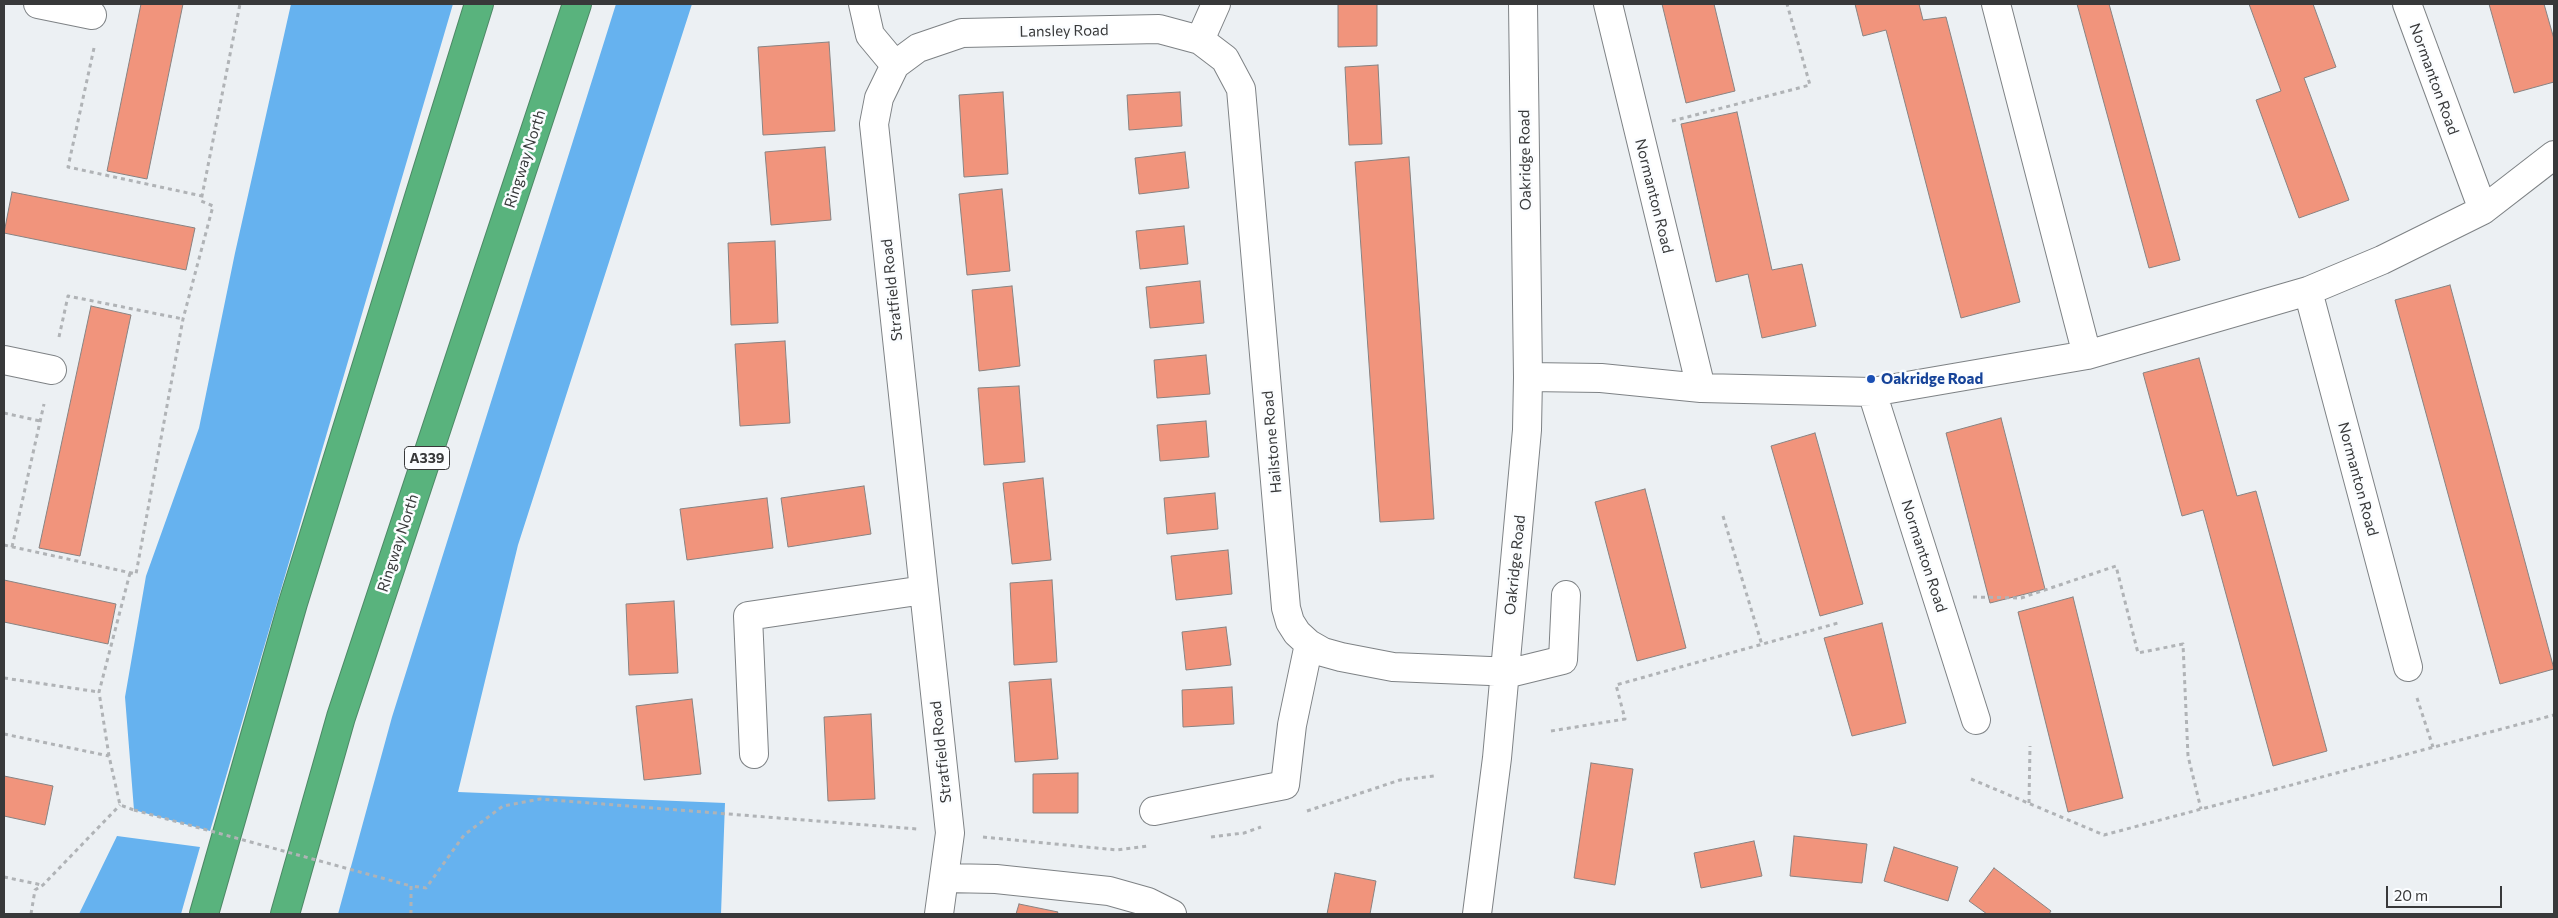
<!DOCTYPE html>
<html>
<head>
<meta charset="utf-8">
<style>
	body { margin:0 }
	#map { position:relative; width:2558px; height:918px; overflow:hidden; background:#ecf0f3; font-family:Commissioner,sans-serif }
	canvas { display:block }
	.frame { position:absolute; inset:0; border:5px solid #38393a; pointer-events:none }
	.scale { position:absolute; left:2386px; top:886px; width:116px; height:22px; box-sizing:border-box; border:2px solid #38393a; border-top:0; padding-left:6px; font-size:15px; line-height:18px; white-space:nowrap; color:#38393a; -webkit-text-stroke:4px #fbfdff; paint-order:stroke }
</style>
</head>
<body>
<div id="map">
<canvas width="2558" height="918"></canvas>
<div class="frame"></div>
<div class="scale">20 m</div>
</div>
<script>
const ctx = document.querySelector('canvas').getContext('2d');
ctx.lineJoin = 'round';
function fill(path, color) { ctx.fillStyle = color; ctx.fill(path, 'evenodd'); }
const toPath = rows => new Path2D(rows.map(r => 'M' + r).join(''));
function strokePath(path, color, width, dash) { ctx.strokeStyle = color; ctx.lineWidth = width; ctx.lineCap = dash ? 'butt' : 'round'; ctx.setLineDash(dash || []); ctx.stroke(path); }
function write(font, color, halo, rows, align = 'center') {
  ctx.font = font + ' Commissioner,sans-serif'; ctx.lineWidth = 5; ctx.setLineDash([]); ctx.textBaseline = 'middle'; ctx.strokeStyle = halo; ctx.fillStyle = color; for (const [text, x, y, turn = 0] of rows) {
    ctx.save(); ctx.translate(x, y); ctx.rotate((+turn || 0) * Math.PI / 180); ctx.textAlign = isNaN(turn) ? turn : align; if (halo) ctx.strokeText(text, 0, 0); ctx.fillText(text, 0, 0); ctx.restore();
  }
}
const forest = toPath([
	[291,4,453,4,210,831,134,810,125,697,146,576,199,428,235,253],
	[616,4,692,4,518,545,458,792,725,803,721,914,338,914,392,717],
	[117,836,200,847,181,914,79,914]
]);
const building = toPath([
	[141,4,183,4,147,179,107,171,141,4],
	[1338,4,1377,4,1377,46,1338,47,1338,4],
	[1662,4,1714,4,1735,91,1686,103,1662,4],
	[1855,4,1919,4,1923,20,1946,17,2020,302,1961,318,1886,30,1863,36,1855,4],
	[2077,4,2109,4,2180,260,2149,268,2077,4],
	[2249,4,2313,4,2336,67,2304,78,2349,200,2299,218,2256,100,2281,91,2249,4],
	[2489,4,2544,4,2554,39,2554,82,2514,93,2489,4],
	[829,42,835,131,763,135,758,47,829,42],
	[1378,65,1382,144,1349,145,1345,67,1378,65],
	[1003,92,1008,174,964,177,959,95,1003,92],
	[1180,92,1182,126,1129,130,1127,95,1180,92],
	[1737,112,1772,270,1802,264,1816,326,1762,338,1748,274,1716,282,1681,124,1737,112],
	[825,147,831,220,771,225,765,152,825,147],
	[1185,152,1189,188,1139,194,1135,158,1185,152],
	[1409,157,1434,519,1380,522,1355,162,1409,157],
	[1002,189,1010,271,967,275,959,194,1002,189],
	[12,192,195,228,186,270,4,233,12,192],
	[1184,226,1188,264,1140,269,1136,231,1184,226],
	[775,241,778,323,731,325,728,243,775,241],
	[1200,281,1204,323,1150,328,1146,287,1200,281],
	[2450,285,2554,669,2500,684,2395,300,2450,285],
	[1012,286,1020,366,979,371,972,290,1012,286],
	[91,306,131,315,80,556,39,548,91,306],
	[785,341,790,423,740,426,735,344,785,341],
	[1206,355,1210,394,1157,398,1154,360,1206,355],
	[2199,358,2237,496,2256,491,2327,751,2273,766,2203,510,2182,516,2143,373,2199,358],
	[1019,386,1025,462,984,465,978,388,1019,386],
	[2001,418,2045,589,1990,603,1946,433,2001,418],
	[1206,421,1209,457,1160,461,1157,425,1206,421],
	[1815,433,1863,604,1820,616,1771,446,1815,433],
	[1043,478,1051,560,1012,564,1003,483,1043,478],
	[864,486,871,534,788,547,781,498,864,486],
	[1645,489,1686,648,1637,661,1595,502,1645,489],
	[1215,493,1218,529,1167,534,1164,498,1215,493],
	[767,498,773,548,687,560,680,509,767,498],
	[1228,550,1232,594,1176,600,1171,556,1228,550],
	[4,580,116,604,108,644,4,622,4,580],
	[1052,580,1057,662,1014,665,1010,583,1052,580],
	[2073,597,2123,798,2068,812,2018,612,2073,597],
	[674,601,678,673,629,675,626,604,674,601],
	[1882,623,1906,723,1852,736,1824,638,1882,623],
	[1226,627,1231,665,1186,670,1182,632,1226,627],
	[1051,679,1058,759,1015,762,1009,682,1051,679],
	[1232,687,1234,724,1183,727,1182,690,1232,687],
	[692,699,701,774,644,780,636,706,692,699],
	[871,714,875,799,828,801,824,717,871,714],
	[1591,763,1633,769,1615,885,1574,878,1591,763],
	[1078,773,1078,813,1033,813,1033,774,1078,773],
	[4,776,53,786,45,825,4,816,4,776],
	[1794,836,1867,844,1862,883,1790,876,1794,836],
	[1754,841,1762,876,1701,888,1694,853,1754,841],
	[1894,847,1958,867,1948,901,1884,881,1894,847],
	[1994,868,2051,911,2049,914,1987,914,1969,901,1994,868],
	[1335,873,1376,881,1370,914,1327,914,1335,873],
	[1019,904,1058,912,1057,914,1016,914,1019,904]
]);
const path = toPath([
	[94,48,68,167,202,196],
	[1672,121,1810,85,1787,4],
	[59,337,68,296,183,319],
	[4,413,40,421],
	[1723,516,1762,645],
	[4,545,136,574,183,319,213,206,201,201,240,4],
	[12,547,44,404],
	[130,573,99,692,109,756,120,805,134,810],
	[1973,597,2021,598,2116,566,2138,653,2183,644,2188,756,2201,809],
	[4,678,99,692],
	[2417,698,2433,747],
	[1551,731,1625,719,1616,685,1838,623],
	[4,734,109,756],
	[1971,779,2104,835,2554,715],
	[2029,803,2030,746],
	[1307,811,1400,780,1434,776],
	[983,837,1117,850,1148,846],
	[1211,837,1244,833,1261,827],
	[4,877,42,885],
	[31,914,35,890,43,885,120,805],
	[411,914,411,886,426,888,464,835,503,806,540,799,917,829]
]);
const minor = toPath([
	[38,4,92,15],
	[863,4,870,35,895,65],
	[1608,4,1701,388],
	[1996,4,2087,355],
	[2407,4,2483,210],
	[1200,40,1216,4],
	[2308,291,2408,667],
	[4,360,52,370],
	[1528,377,1601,378,1701,388,1872,392,2087,355,2308,291,2382,260,2483,210,2554,155],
	[1872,392,1976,720],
	[754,754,748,616,924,590],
	[1154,811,1285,785,1292,725,1309,644],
	[944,878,996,879,1109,891,1148,902,1172,914],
	[939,914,950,833,874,124,879,98,895,65,918,48,962,33,1159,29,1200,40,1225,59,1241,89,1286,608,1290,622,1297,633,1309,644,1323,652,1341,657,1393,667,1514,672,1563,660,1566,595],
	[1477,914,1497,758,1527,430,1528,377,1523,4]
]);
const highway = toPath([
	[204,914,293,603,479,4],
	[285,914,341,717,577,4]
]);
const pathBridge = toPath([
	[134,810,411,886]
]);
const markers = [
	[1871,379,5,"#1a4fb4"]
];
const shields = [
	[427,458,45]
];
const shieldNames = [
	["A339",427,458]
];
const streetNames = [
	["Lansley Road",1064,31,-1],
	["Normanton Road",2434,79,70],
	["Ringway North",525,159,-72],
	["Oakridge Road",1525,160,-91],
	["Normanton Road",1654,196,76],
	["Stratfield Road",892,290,-96],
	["Hailstone Road",1272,442,-95],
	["Normanton Road",2358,479,75],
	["Ringway North",398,543,-72],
	["Normanton Road",1924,556,72],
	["Oakridge Road",1515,565,-84],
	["Stratfield Road",941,752,-96]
];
const transitNames = [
	["Oakridge Road",1881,379]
];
fill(forest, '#66b2ef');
fill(building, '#f1947c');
strokePath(building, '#888382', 1);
strokePath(minor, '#7e8285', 30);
strokePath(highway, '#4d8866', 30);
strokePath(path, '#b0b3b6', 3, [4, 4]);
strokePath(minor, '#fff', 28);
strokePath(highway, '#59b37d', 28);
strokePath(pathBridge, '#b0b3b6', 3, [4, 4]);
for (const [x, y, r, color] of markers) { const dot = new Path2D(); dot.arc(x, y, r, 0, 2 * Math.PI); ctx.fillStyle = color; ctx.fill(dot); strokePath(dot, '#fbfdff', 2); }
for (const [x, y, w] of shields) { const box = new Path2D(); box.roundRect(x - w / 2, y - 11.5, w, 23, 4); ctx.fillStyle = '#fbfdff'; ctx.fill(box); strokePath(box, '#38393a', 1); }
write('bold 14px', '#38393a', null, shieldNames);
write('15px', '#38393a', '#fbfdff', streetNames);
write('bold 15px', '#164399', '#fbfdff', transitNames, 'left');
</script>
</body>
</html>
